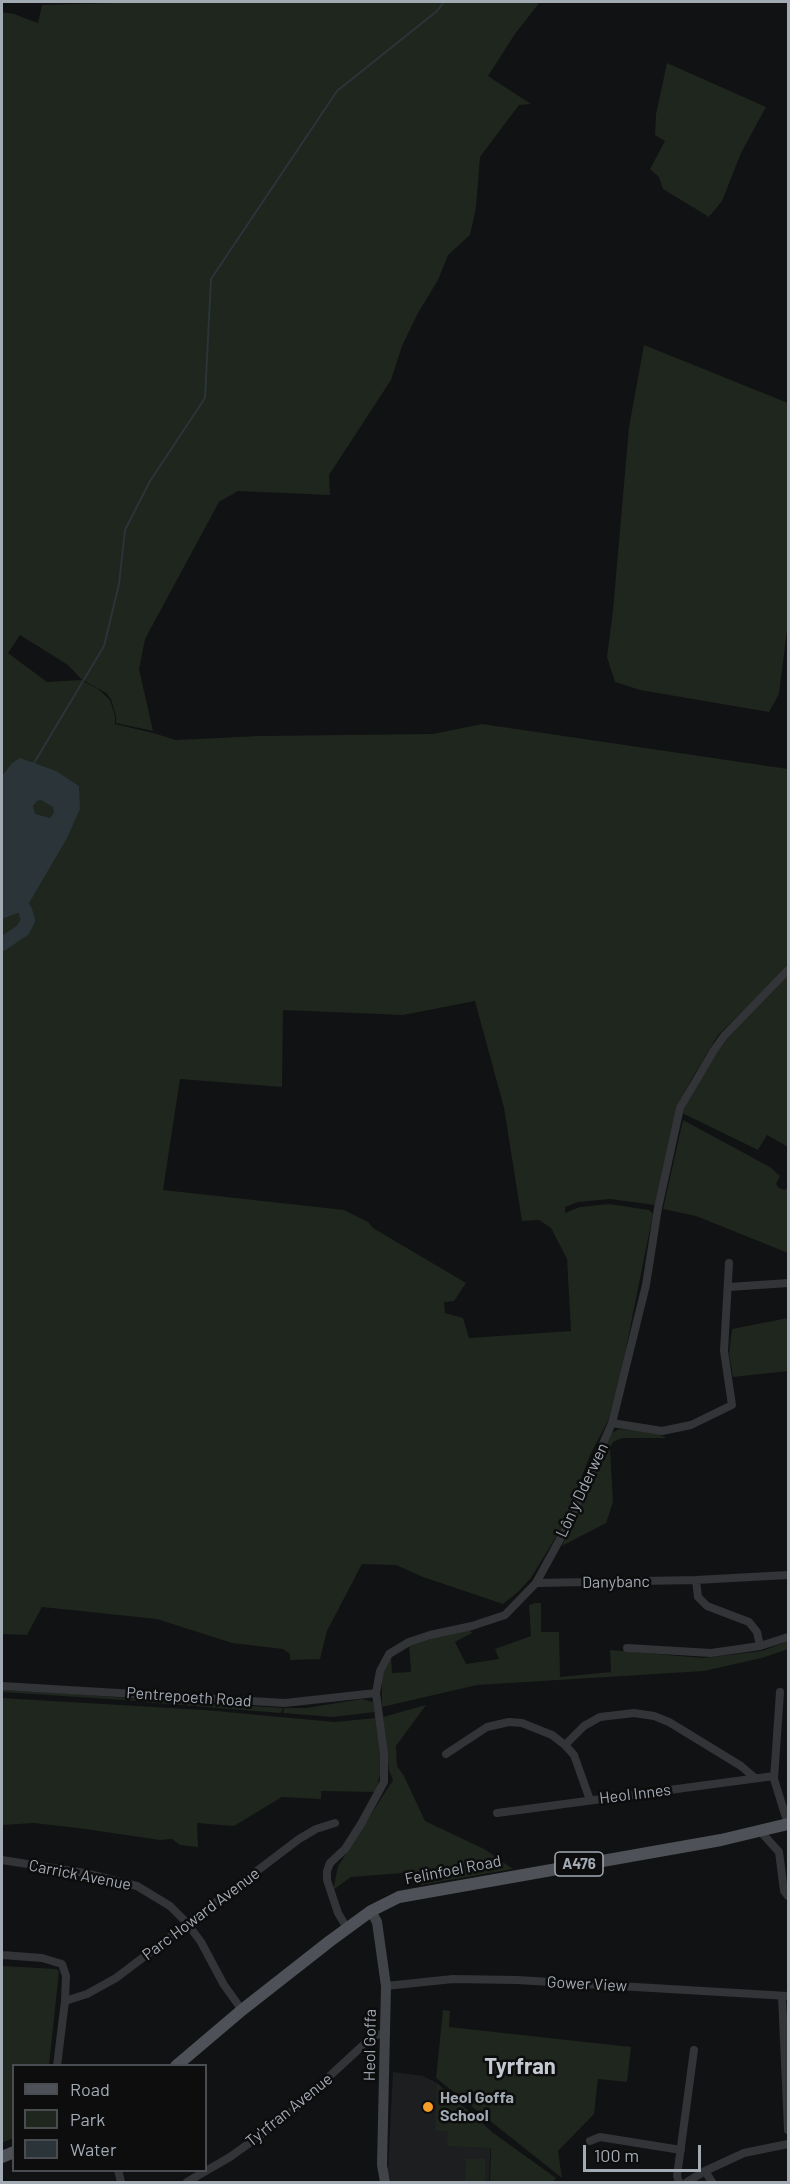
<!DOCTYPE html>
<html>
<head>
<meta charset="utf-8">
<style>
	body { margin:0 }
	#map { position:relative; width:790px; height:2184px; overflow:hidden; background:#111213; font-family:Barlow,sans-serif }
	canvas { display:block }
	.frame { position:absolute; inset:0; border:3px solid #a2aab4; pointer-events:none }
	.legend { position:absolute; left:12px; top:2064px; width:195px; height:108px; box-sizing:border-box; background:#0d0d0e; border:2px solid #494c50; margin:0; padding:8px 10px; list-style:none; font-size:18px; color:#a2aab4 }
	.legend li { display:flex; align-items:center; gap:12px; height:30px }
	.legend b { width:30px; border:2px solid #494c50 }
	.scale { position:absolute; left:583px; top:2145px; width:118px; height:27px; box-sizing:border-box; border:3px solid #a2aab4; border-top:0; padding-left:8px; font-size:18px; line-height:21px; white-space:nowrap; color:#a2aab4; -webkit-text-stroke:4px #0d0d0e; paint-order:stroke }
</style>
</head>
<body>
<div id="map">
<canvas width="790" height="2184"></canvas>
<div class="frame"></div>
<ul class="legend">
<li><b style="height:8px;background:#4e5157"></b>Road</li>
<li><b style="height:16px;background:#1e261e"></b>Park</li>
<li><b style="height:16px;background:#2a3439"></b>Water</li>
</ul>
<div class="scale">100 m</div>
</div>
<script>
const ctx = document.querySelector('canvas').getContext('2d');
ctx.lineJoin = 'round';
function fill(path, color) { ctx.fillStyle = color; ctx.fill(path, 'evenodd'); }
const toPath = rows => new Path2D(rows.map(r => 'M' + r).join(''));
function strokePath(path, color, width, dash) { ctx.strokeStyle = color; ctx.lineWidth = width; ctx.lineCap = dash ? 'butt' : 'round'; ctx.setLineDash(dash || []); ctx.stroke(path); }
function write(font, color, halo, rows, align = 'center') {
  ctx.font = font + ' Barlow,sans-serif'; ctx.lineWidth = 5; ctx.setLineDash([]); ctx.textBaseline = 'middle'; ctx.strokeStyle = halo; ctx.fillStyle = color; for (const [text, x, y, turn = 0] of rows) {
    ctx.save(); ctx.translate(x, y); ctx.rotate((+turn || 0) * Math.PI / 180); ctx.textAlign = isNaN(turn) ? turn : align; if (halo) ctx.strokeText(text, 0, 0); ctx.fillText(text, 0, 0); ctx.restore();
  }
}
const built = toPath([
	[393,2072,423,2076,435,2082,491,2131,489,2182,391,2182,388,2171]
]);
const green = toPath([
	[149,2,540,2,515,34,488,76,531,104,519,105,480,157,476,208,470,235,448,255,438,280,418,313,402,346,391,380,329,475,330,495,238,491,219,502,145,639,139,669,153,731,116,723,116,716,111,699,106,693,81,679,68,665,20,635,8,653,47,682,81,680,98,689,110,700,115,716,115,724,153,733,176,740,259,736,433,734,482,724,788,769,788,964,771,984,718,1035,691,1080,677,1107,655,1205,610,1199,578,1202,565,1207,565,1213,580,1207,609,1204,649,1210,653,1214,623,1363,608,1421,591,1453,562,1527,531,1578,518,1592,503,1604,423,1577,396,1565,362,1564,327,1631,320,1659,290,1660,290,1654,283,1649,232,1643,157,1619,42,1607,27,1635,2,1634,2,12,14,14,38,23,42,5],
	[475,1001,504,1108,522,1221,539,1220,551,1228,567,1259,571,1331,469,1338,463,1318,445,1313,444,1302,454,1301,466,1283,373,1228,368,1222,344,1210,163,1190,180,1079,282,1087,283,1010,403,1015],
	[667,63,766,107,741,153,722,201,709,217,663,189,659,177,650,169,665,141,655,135,656,114],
	[644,345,788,403,788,622,779,694,769,712,640,690,615,682,607,657,613,610,629,427],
	[788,975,788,1147,767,1135,758,1150,682,1113,714,1055,727,1038],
	[683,1120,770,1167,780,1176,776,1184,779,1188,785,1190,788,1187,788,1253,696,1216,663,1209],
	[788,1318,788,1371,733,1377,729,1354,732,1329],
	[619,1429,654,1432,666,1438,622,1438,613,1442,610,1448,613,1502,606,1523,562,1546,610,1434],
	[535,1603,541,1603,541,1632,559,1632,560,1677,611,1672,610,1650,703,1658,762,1651,788,1641,788,1649,762,1658,704,1671,477,1685,382,1707,382,1672,391,1655,392,1673,411,1672,409,1643,469,1629,472,1633,455,1642,466,1664,499,1659,495,1649,531,1636,529,1605],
	[2,1690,60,1693,140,1699,139,1701,2,1692],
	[2,1698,205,1710,334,1722,376,1718,383,1761,376,1792,321,1791,321,1799,282,1797,234,1826,197,1823,198,1847,180,1845,172,1839,160,1840,78,1828,34,1823,2,1825],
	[143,1699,283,1708,281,1713,143,1702],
	[362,1699,373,1702,375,1712,333,1717,283,1713,284,1708,306,1708],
	[426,1705,396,1746,397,1766,404,1776,425,1821,484,1849,513,1869,421,1885,416,1872,351,1877,333,1890,338,1866,393,1780,389,1770,383,1717],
	[2,1966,57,1969,59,1972,49,2065,14,2066,13,2138,2,2143],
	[443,2010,450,2011,449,2027,631,2047,627,2082,598,2079,594,2114,558,2151,562,2178,436,2078],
	[437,2083,492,2132,556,2178,553,2182,490,2182,491,2148,447,2146,448,2131,435,2131],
	[466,2159,485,2159,485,2182,465,2182]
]);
const water = toPath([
	[20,758,56,771,79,786,80,809,67,838,25,910,2,919,2,776,12,763],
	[41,800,53,807,54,813,50,818,35,814,33,806,37,801]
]);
const stream = toPath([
	[34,763,104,646,119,584,125,530,150,481,205,398,211,279,337,91,437,11,444,2]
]);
const river = toPath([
	[2,944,23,930,28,920,25,910]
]);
const street = toPath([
	[729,1287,788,1283],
	[612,1423,662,1431,691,1425,732,1405,724,1351,729,1263],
	[696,1580,698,1597,707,1606,749,1622,757,1632,760,1646],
	[536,1583,696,1580,788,1575],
	[627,1648,711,1653,760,1646,788,1637],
	[2,1686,285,1703,376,1693],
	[780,1692,774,1779,788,1824],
	[565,1745,584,1726,600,1717,634,1713,654,1716,669,1722,741,1766,755,1778],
	[446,1754,487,1727,509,1722,522,1723,552,1735,565,1745,574,1755,590,1800],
	[497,1813,774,1776],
	[761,1832,779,1852,784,1891,788,1896],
	[2,1860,85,1873,137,1886,170,1906,187,1923,201,1942,224,1985,242,2010],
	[347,1928,338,1913,327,1880,327,1871,330,1863,345,1849,361,1824,384,1782,384,1754,376,1693,380,1671,389,1654,409,1642,430,1635,472,1626,505,1615,536,1583,565,1530,612,1423,646,1285,658,1208,680,1108,714,1050,724,1036,788,970],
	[2,1955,42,1958,62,1964,66,1976,65,2001],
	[386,1986,453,1979,517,1980,788,1996],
	[782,1996,788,2130],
	[57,2066,65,2001,87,1994,116,1978,299,1839,316,1829,335,1823],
	[590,2141,600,2137,681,2150],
	[118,2170,121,2182],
	[705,2171,712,2182],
	[187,2182,230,2157,283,2119,372,2037,386,2032],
	[679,2182,677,2176,694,2050],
	[687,2182,705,2171,744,2153,788,2144]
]);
const secondary = toPath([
	[371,1911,377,1922,386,1986,382,2165,385,2182]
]);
const primary = toPath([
	[176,2066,242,2010,330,1941,371,1911,399,1897,721,1840,788,1824],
	[2,2157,14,2152]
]);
const markers = [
	[428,2107,6,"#f69d27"]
];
const shields = [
	[579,1864,48]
];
const shieldNames = [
	["A476",579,1864]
];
const streetNames = [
	["Lôn y Dderwen",582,1490,-65],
	["Danybanc",616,1582,-1],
	["Pentrepoeth Road",189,1697,4],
	["Heol Innes",635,1794,-7],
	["Felinfoel Road",453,1870,-11],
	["Carrick Avenue",80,1875,11],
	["Parc Howard Avenue",201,1914,-37],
	["Gower View",587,1984,3],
	["Heol Goffa",370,2045,-89],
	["Ty'rfran Avenue",289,2110,-39]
];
const poiNames = [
	["Heol Goffa",440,2098],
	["School",440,2116]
];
const districtNames = [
	["Tyrfran",520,2067]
];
fill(built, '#1d1e20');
fill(green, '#1e261e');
fill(water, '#2a3439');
strokePath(stream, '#2a3439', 2);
strokePath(river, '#2a3439', 14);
strokePath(street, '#323438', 8);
strokePath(secondary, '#404348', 10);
strokePath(primary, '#4e5157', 12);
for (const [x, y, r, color] of markers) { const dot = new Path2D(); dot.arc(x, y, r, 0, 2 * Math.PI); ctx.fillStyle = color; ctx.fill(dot); strokePath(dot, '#0d0d0e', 2); }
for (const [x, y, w] of shields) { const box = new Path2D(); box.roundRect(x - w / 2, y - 12, w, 24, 4.5); ctx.fillStyle = '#0d0d0e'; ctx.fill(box); strokePath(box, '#a2aab4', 1.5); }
write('bold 15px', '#a2aab4', null, shieldNames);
write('16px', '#a2aab4', '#0d0d0e', streetNames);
write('bold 16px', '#a2aab4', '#0d0d0e', poiNames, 'left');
write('bold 22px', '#c4c8d0', '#0d0d0e', districtNames);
</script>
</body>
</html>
